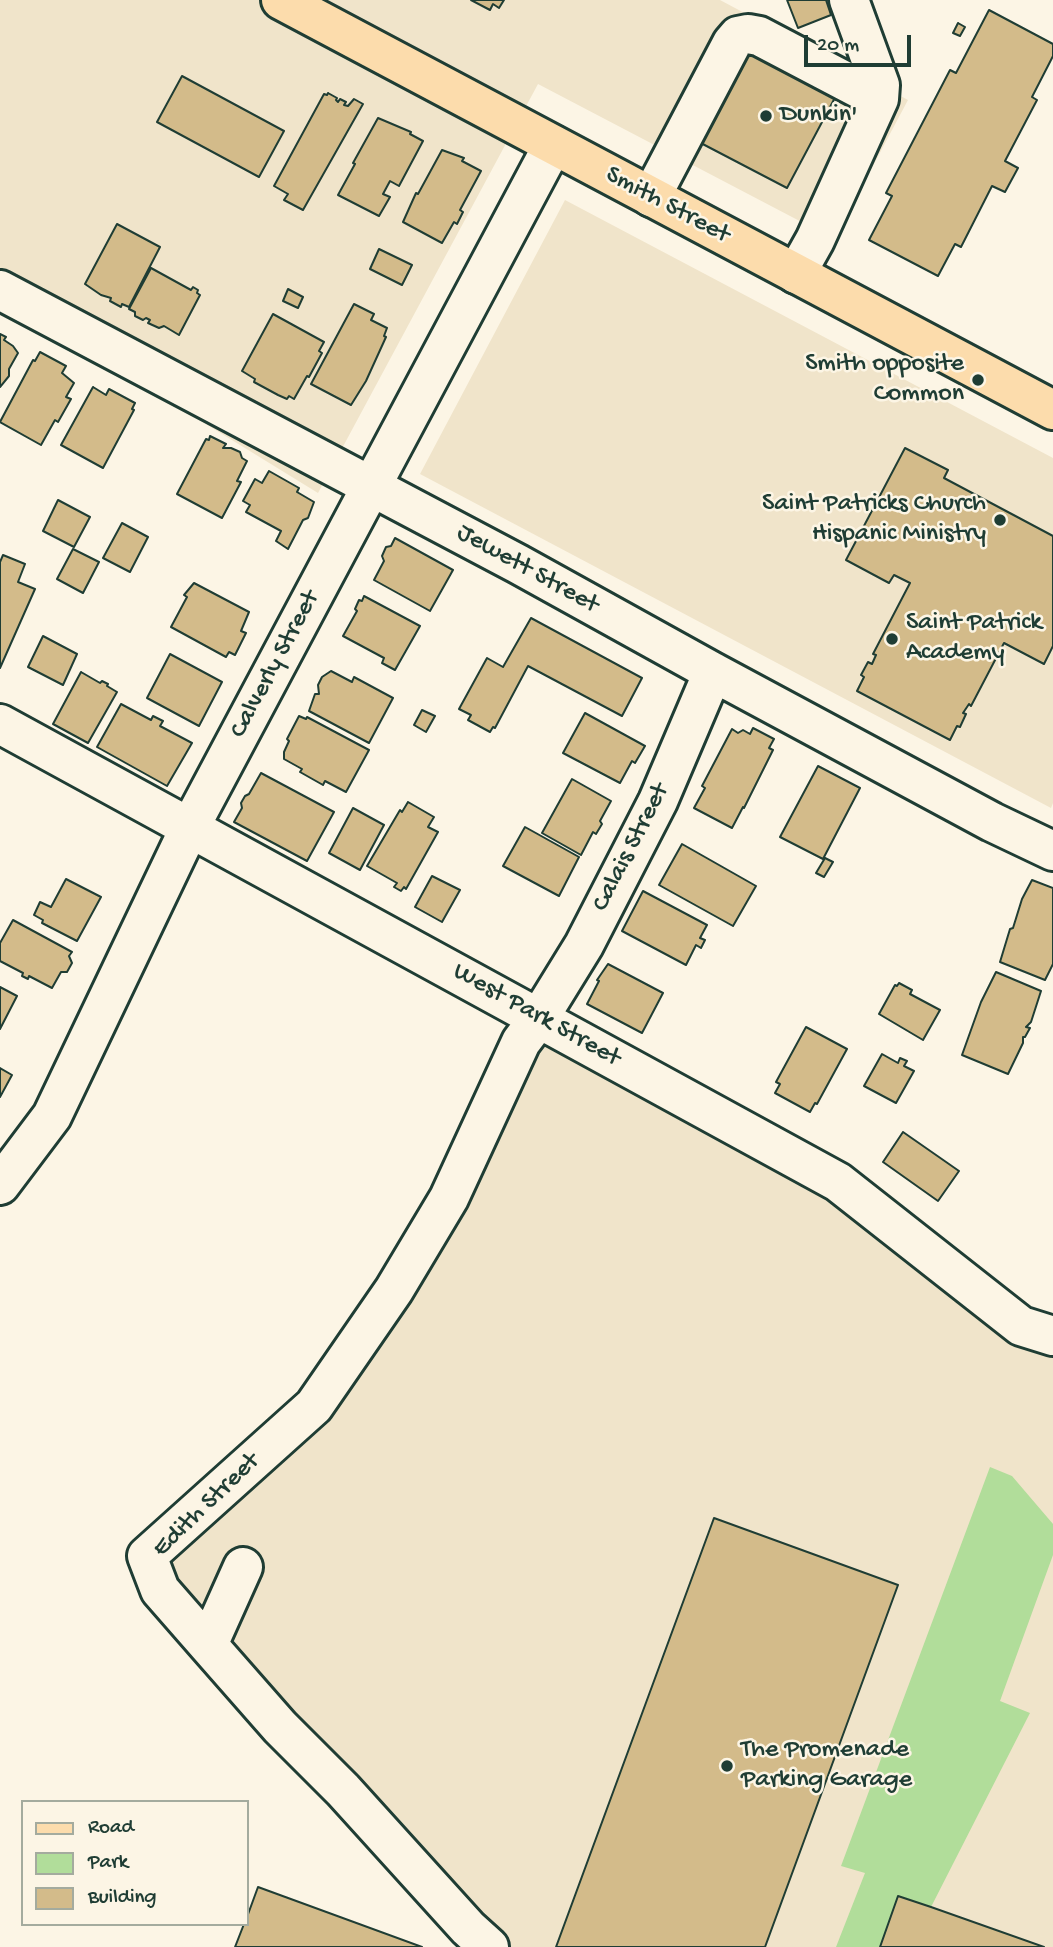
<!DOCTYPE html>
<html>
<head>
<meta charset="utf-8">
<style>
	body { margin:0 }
	#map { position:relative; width:1053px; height:1947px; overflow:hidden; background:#fcf5e5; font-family:"Gochi Hand",sans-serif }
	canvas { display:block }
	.legend { position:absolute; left:21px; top:1800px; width:228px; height:126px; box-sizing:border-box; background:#fcf5e5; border:2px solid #a4ab9e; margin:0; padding:9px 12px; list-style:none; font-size:21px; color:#1f3d34 }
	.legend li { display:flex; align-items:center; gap:14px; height:35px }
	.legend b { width:35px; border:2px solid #a4ab9e }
	.scale { position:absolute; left:804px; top:35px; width:107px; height:32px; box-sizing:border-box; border:4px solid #1f3d34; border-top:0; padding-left:9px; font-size:21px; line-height:24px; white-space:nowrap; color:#1f3d34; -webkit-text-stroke:5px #fcf5e5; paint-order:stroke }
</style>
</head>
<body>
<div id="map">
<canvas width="1053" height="1947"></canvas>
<ul class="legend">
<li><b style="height:9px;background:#fcdcac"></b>Road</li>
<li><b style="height:19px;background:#b1dd9a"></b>Park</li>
<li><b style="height:19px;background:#d3bb8a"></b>Building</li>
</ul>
<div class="scale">20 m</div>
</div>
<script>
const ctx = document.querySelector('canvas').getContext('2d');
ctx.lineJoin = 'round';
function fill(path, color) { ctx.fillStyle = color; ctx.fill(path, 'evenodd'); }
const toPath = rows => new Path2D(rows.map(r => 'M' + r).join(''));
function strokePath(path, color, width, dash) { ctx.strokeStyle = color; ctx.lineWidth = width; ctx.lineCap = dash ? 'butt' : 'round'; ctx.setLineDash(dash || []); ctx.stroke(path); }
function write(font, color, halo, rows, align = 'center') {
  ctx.font = font + ' "Gochi Hand",sans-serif'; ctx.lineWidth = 5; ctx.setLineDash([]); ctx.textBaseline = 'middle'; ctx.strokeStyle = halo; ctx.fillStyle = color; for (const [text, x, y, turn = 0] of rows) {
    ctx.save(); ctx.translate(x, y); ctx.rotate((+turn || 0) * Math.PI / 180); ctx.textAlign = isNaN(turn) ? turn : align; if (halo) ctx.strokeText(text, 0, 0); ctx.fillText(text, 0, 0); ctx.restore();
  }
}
const built = toPath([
	[0,0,720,0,908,100,834,239,538,84,318,493,32,317,0,301],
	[565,200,1053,458,1053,803,1051,808,420,474],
	[544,1028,808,1168,1053,1336,1053,1947,466,1947,147,1575,323,1415]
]);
const green = toPath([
	[990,1467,1012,1476,1053,1524,1053,1555,1000,1701,1030,1713,931,1907,880,1947,836,1947,865,1873,841,1866]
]);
const building = toPath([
	[471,0,504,0,499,8,493,4,490,10,471,0],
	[787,0,826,0,831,15,798,28,787,0],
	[989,10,1053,44,1053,56,1032,97,1037,100,1005,161,1018,168,1005,192,992,186,961,247,955,244,938,276,869,240,892,196,886,193,950,70,956,73,989,10],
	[958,23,965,27,960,36,953,33,958,23],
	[746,43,838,92,787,188,695,140,746,43],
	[182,76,284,131,259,177,157,122,182,76],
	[328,93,337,98,336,100,338,102,340,99,346,102,344,105,348,106,354,99,363,104,303,210,284,200,288,194,274,186,324,94,327,95,328,93],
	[378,118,411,132,410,134,423,141,399,186,390,181,383,194,390,197,379,216,338,195,355,164,353,163,378,118],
	[442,150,464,158,462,161,481,171,460,210,463,212,457,224,454,222,442,243,403,222,416,193,418,194,442,150],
	[117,224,160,247,129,307,122,304,121,307,110,301,111,298,101,295,85,284,117,224],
	[379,249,412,265,402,285,370,269,379,249],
	[151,268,191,290,193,287,198,290,197,293,200,295,179,335,164,326,159,328,148,323,150,320,146,318,143,320,135,316,135,312,129,309,151,268],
	[288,289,303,297,298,308,283,301,288,289],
	[354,304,374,314,371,320,387,328,384,336,386,337,366,381,351,405,311,384,354,304],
	[273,314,324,342,319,351,322,353,309,377,307,376,294,399,289,396,287,399,278,395,254,382,255,379,242,371,273,314],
	[0,334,6,337,4,340,13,346,18,353,9,369,9,376,0,387,0,334],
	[40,352,66,366,62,373,74,383,66,397,71,399,58,422,55,420,41,445,0,422,33,360,35,361,40,352],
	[93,387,106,395,109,389,135,403,132,409,134,410,103,468,61,445,93,387],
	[210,436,226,444,223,448,231,448,240,452,242,458,247,461,237,481,241,482,222,518,177,494,206,439,209,440,210,436],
	[905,448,948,470,944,478,1053,536,1053,646,1044,664,1004,643,971,706,969,704,963,713,966,714,960,727,957,726,950,740,857,691,864,677,861,675,868,662,872,664,876,655,873,654,910,583,894,575,889,583,846,560,905,448],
	[269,471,299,488,297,492,314,502,308,518,303,520,288,549,276,541,281,531,246,512,250,505,243,501,255,479,262,483,269,471],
	[58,500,90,517,74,547,43,531,58,500],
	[122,523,148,537,130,572,103,558,122,523],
	[395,538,453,570,430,611,374,580,384,561,382,556,386,547,391,546,395,538],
	[73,549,99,562,83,593,57,579,73,549],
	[3,555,25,564,18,582,35,589,0,668,0,562,3,555],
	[194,583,249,612,241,631,246,633,235,655,229,652,226,657,171,627,187,597,184,595,194,583],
	[364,596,420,626,395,670,382,663,384,658,343,636,357,611,355,609,359,600,362,601,364,596],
	[531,618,642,678,622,716,528,666,495,728,493,727,490,732,468,720,471,715,459,709,487,658,503,667,531,618],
	[43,636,77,654,63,685,28,667,43,636],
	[170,654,222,682,199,726,147,698,170,654],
	[331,671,352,682,354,677,393,698,369,743,309,711,315,694,319,694,318,685,322,677,331,671],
	[81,672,100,683,102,681,108,684,107,686,117,692,88,743,53,724,81,672],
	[121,704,151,720,153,716,163,721,160,726,192,743,167,786,97,747,121,704],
	[422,710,435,716,426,732,414,725,422,710],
	[585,713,645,746,635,763,632,761,620,783,563,753,585,713],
	[299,716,306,719,307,717,369,750,346,792,325,781,323,785,300,772,302,769,284,759,284,752,289,741,287,739,299,716],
	[753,728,774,739,769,748,773,750,744,808,743,807,732,828,694,808,705,788,702,786,732,729,738,733,743,730,750,734,753,728],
	[818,766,860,788,823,859,780,837,818,766],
	[261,773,334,812,307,861,234,822,242,808,241,803,245,796,249,794,261,773],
	[572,779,611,801,600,821,602,824,596,834,593,832,581,855,542,833,572,779],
	[408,802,434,817,428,827,438,832,406,889,404,887,401,891,394,887,397,883,367,866,400,810,402,812,408,802],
	[353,808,384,825,360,870,329,853,353,808],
	[525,827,579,857,559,896,503,866,525,827],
	[682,844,756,886,733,926,659,885,682,844],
	[825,858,833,862,824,877,816,873,825,858],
	[432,876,460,890,442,922,415,907,432,876],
	[66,879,101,897,77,941,42,923,43,920,34,915,40,902,51,907,66,879],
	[1032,880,1053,888,1053,964,1045,980,1000,962,1010,929,1013,928,1022,899,1032,880],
	[643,891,707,925,700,938,705,940,701,948,696,945,686,965,622,931,643,891],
	[13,920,72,952,69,956,72,963,67,972,61,972,52,988,29,976,28,979,22,976,23,973,0,961,0,943,13,920],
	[608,964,663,993,642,1033,587,1004,599,981,597,980,608,964],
	[996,972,1041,991,1031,1022,1026,1027,1030,1028,1025,1037,1023,1037,1023,1043,1008,1074,962,1055,981,1002,996,972],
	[899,983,912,990,910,994,940,1010,923,1040,879,1014,895,985,897,986,899,983],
	[0,987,17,996,0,1029,0,987],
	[806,1027,847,1049,817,1104,815,1103,810,1112,775,1093,780,1084,776,1082,806,1027],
	[882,1054,898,1063,900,1058,907,1061,904,1066,914,1071,896,1103,864,1086,882,1054],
	[0,1068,12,1075,0,1097,0,1068],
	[903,1132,959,1171,938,1201,883,1162,903,1132],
	[714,1518,898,1585,765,1947,556,1947,714,1518],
	[258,1887,422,1947,235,1947,244,1924,247,1924,247,1917,258,1887],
	[898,1896,931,1907,1044,1947,880,1947,898,1896]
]);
const minor = toPath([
	[651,197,732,43,738,36,748,34,759,36,879,99],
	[796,274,815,240,879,99,880,85,849,0],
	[0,290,518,564,713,672,992,822,1053,851],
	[0,724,838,1182,1021,1326,1053,1336],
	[0,1185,52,1116,190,827,553,145],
	[208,1645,243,1567],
	[489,1947,468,1928,343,1790,280,1727,208,1645,160,1590,147,1556,314,1406,394,1290,449,1198,521,1042,539,1018,584,945,658,801,713,672]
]);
const major = toPath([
	[281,0,1053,410]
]);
const markers = [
	[766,116,7,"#1f3d34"],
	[978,380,7,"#1f3d34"],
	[1000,520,7,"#1f3d34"],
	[892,639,7,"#1f3d34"],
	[727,1766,7,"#1f3d34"]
];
const poiNames = [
	["Dunkin'",780,116],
	["Smith opposite",964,365,"right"],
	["Common",964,395,"right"],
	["Saint Patricks Church",986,505,"right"],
	["Hispanic Ministry",986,535,"right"],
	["Saint Patrick",906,624],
	["Academy",906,654],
	["The Promenade",741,1751],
	["Parking Garage",741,1781]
];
const streetNames = [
	["Smith Street",667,206,28],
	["Jewett Street",527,570,29],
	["Calverly Street",276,665,-62],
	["Calais Street",632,848,-63],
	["West Park Street",536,1016,29],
	["Edith Street",207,1506,-44]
];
fill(built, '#f0e4ca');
fill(green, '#b1dd9a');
fill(building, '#d3bb8a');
strokePath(building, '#1f3d34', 2);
strokePath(minor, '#1f3d34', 44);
strokePath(major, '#1f3d34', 44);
strokePath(minor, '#fcf5e5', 38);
strokePath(major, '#fcdcac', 38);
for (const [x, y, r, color] of markers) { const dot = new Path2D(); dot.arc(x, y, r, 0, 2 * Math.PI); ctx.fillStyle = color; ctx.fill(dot); strokePath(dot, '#fcf5e5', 2.5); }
write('26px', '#1f3d34', '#fcf5e5', poiNames, 'left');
write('26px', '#1f3d34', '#fcf5e5', streetNames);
</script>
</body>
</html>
